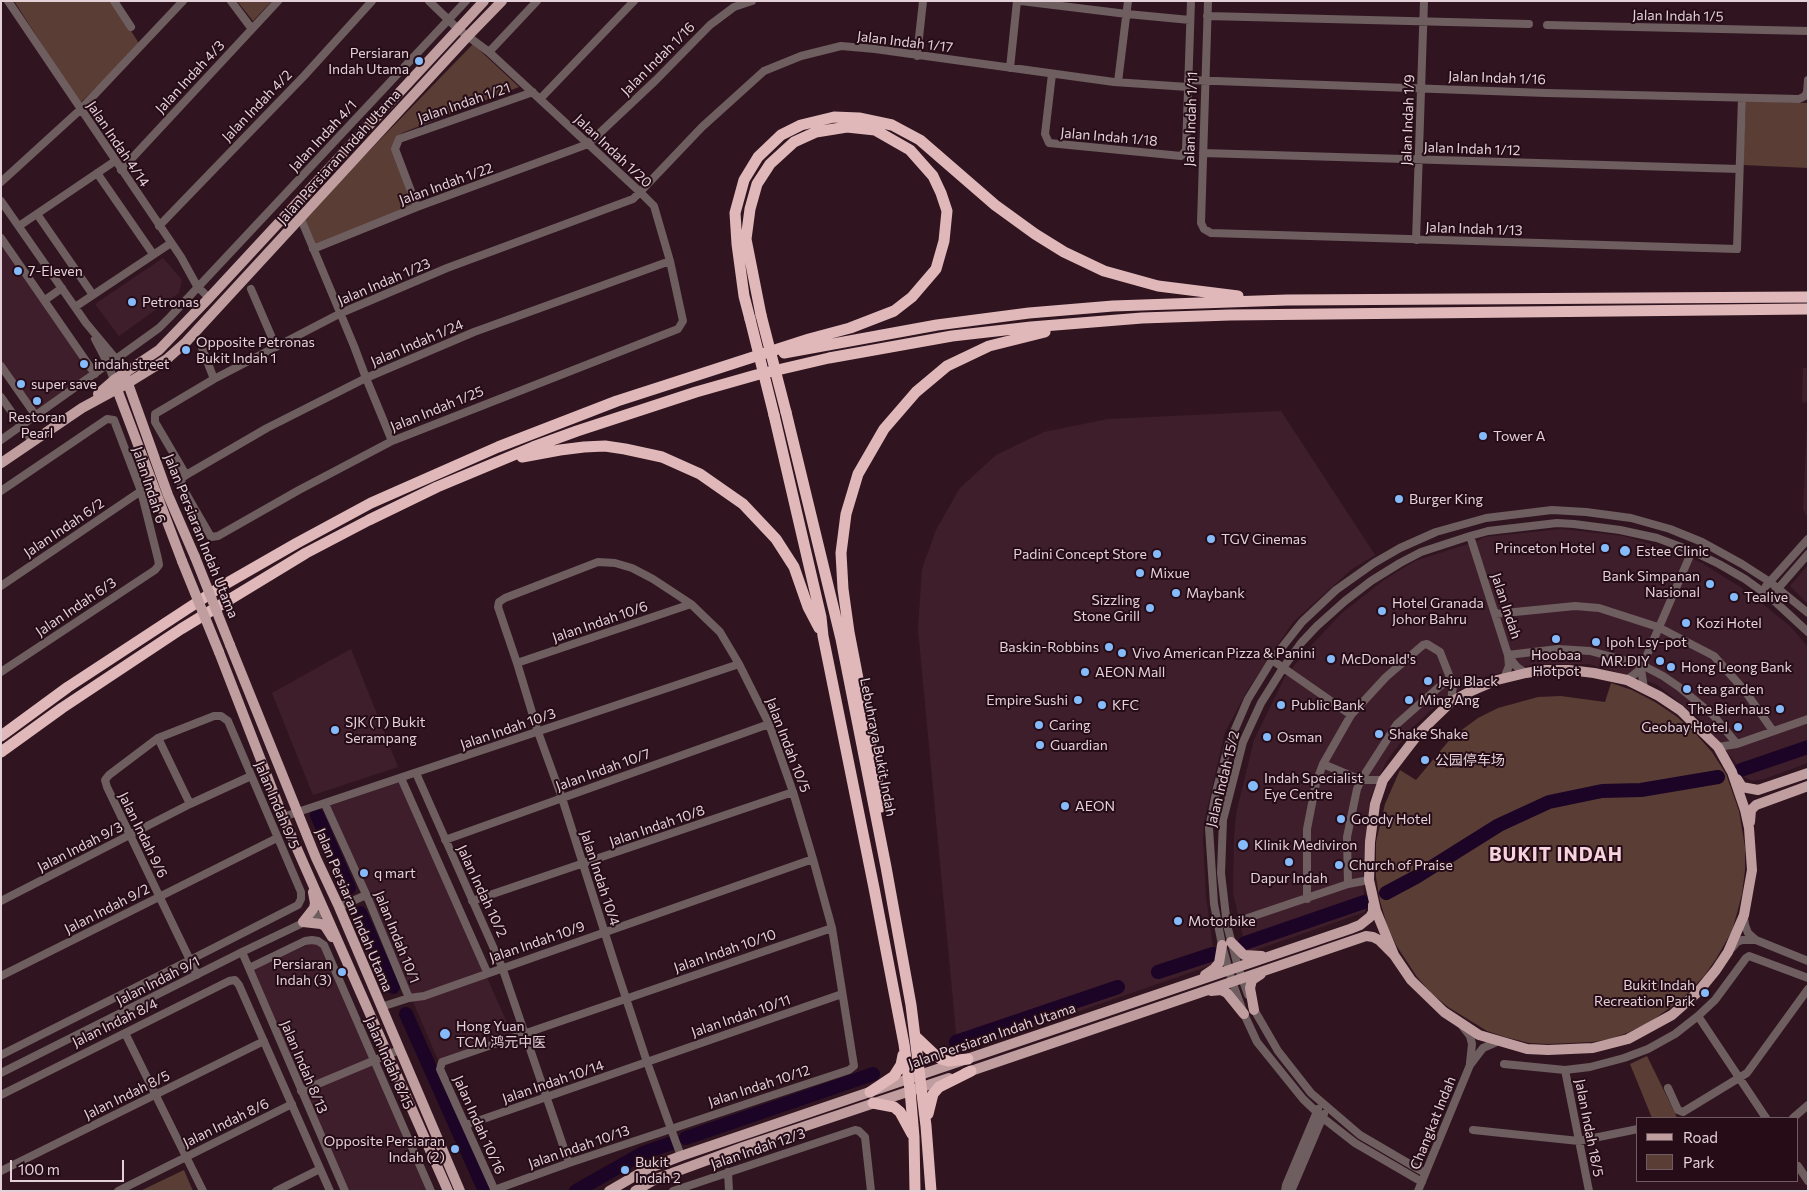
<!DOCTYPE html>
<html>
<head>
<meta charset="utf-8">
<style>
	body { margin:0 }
	#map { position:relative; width:1809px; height:1192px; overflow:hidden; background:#301520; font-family:Commissioner,sans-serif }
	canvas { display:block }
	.frame { position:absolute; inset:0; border:2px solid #e4d0d7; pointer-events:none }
	.legend { position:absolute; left:1636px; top:1117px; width:162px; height:65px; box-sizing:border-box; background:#250c16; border:1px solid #715a63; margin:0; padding:6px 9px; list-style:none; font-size:15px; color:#e4d0d7 }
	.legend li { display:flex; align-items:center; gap:10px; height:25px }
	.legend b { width:25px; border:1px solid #715a63 }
	.scale { position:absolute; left:10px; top:1160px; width:114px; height:22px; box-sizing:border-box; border:2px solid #e4d0d7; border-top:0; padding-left:6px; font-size:15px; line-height:18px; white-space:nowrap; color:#e4d0d7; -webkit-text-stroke:4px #250c16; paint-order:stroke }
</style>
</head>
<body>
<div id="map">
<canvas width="1809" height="1192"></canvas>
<div class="frame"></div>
<ul class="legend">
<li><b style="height:6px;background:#c09e9f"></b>Road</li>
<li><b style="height:14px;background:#5a3d34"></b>Park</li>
</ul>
<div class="scale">100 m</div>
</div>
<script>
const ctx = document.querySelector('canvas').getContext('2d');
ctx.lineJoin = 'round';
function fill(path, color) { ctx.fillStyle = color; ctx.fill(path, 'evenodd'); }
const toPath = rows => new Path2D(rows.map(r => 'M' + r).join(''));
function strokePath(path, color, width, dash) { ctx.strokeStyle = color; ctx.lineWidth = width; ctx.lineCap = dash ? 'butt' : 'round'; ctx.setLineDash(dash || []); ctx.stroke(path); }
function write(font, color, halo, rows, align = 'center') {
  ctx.font = font + ' Commissioner,"Noto Sans SC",sans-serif'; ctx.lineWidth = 4; ctx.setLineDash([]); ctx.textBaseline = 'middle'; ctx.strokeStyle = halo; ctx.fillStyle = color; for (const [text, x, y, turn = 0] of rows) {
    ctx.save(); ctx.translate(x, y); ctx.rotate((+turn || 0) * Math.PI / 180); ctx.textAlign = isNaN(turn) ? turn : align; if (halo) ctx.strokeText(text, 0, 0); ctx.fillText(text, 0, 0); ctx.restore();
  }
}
const built = toPath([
	[1,243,91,373,36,412,1,361],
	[163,258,182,280,179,293,119,336,95,304],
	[1803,368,1808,368,1808,519,1803,509,1808,403,1802,402],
	[1281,411,1375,555,1352,569,1293,622,1247,691,1225,732,1204,822,1203,839,1206,896,1215,964,958,1053,918,629,922,569,936,530,960,488,996,455,1044,432,1108,419],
	[1562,529,1623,536,1674,551,1702,563,1748,592,1791,627,1808,647,1808,763,1764,779,1752,781,1743,776,1735,762,1698,717,1656,684,1589,664,1534,664,1476,679,1441,701,1411,729,1386,762,1370,799,1363,872,1365,912,1247,953,1233,893,1234,839,1236,814,1254,740,1285,677,1306,651,1342,613,1384,580,1415,561,1477,541,1484,537],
	[1808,565,1808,604,1790,586],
	[351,649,398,767,313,795,272,693],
	[400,782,512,1034,438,1060,329,806],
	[312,943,318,944,322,947,428,1191,347,1191,253,969]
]);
const green = toPath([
	[14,1,112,1,140,45,80,103],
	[237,1,272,1,253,21],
	[473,44,519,87,402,133,395,139,413,205,314,245,303,219],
	[1746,101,1808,103,1808,168,1743,165],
	[1611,683,1632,690,1655,702,1676,716,1695,733,1712,752,1726,774,1739,811,1745,847,1745,870,1742,894,1737,913,1732,931,1716,959,1704,976,1682,999,1650,1022,1627,1033,1610,1039,1592,1042,1548,1044,1529,1043,1505,1037,1487,1031,1448,1007,1431,993,1417,977,1396,945,1387,925,1380,901,1376,877,1376,842,1385,804,1400,770,1416,780,1452,737,1478,718,1498,708,1538,697,1561,696,1605,702],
	[1647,1056,1675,1113,1677,1118,1652,1118,1630,1064],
	[184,1170,193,1191,140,1191]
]);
const river = toPath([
	[1741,770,1808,747],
	[317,815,349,888],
	[1386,893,1416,877,1499,825,1549,802,1602,791,1641,790,1718,777],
	[360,913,393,987],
	[1245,943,1364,902],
	[1158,972,1213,954],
	[406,1014,485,1191],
	[956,1042,1118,987],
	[686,1138,873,1074],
	[576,1191,643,1153,672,1143]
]);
const minor = toPath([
	[8,1,181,257,197,286,209,298],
	[114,1,131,27],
	[231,1,252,29],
	[429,1,458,29,489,52,516,77,640,192,654,206,670,261,683,321,678,329,392,441,299,490,218,536,211,537,181,485,182,478,186,475,155,422,155,414,214,379,341,313,447,268,633,199,640,192,702,127,764,71,801,56,841,46,875,49,1114,82,1188,87],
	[1021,1,1127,14,1190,20],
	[1208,1,1201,223,1204,229,1211,233,1737,249,1742,98],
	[1207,16,1529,24],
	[1547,25,1808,31],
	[489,52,537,1],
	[917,56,923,1],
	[1010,68,1017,1],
	[1052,74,1045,134,1049,143,1181,156,1186,150,1191,1],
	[1188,80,1546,93,1799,99,1805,96,1807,92,1808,80],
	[1118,82,1128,1],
	[540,99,634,1],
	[1203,153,1739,169],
	[121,170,278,1],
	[97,173,153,254],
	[1,182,80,110,183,1],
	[1,201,86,323,116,359,124,374],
	[417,207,395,149,399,139,533,92],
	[37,214,93,295],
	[301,219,354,346,366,378,392,441],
	[19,226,115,161],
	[159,226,304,76,372,1],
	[1,238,95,374],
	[1416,240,1424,1],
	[313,249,417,207,588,144,656,80,710,25,734,7,752,1],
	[251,289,276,347],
	[45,300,62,288],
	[75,307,171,243],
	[95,339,108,364,114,380],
	[202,348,214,379],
	[116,359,159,328,170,317,466,1],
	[1,366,36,416],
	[1,397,32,441],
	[1,440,108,364],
	[186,475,267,428,366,378,474,332,670,261],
	[1,491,107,419,114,420,141,491,158,559,159,565,155,570,1,672],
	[1470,536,1508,655,1509,666,1504,678],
	[1,586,141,491],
	[1766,586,1808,539],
	[1775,592,1808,554],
	[1495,614,1575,606,1599,608,1658,627,1714,656,1745,691,1773,731],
	[1508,655,1558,649,1590,651,1642,665,1663,676,1679,687,1713,715,1737,744],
	[1509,657,1517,667,1526,673],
	[1272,660,1351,715],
	[517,663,691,604],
	[1641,669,1644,688],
	[1627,680,1641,669,1692,551],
	[158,738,190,804],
	[1718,747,1737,744,1808,719],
	[1323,764,1361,780,1383,780],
	[416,773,502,967,569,1163],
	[401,778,487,972],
	[325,804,369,901,409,998],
	[283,817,739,664],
	[445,840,769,724],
	[1348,884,1347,837,1357,789,1361,780,1397,724,1439,687,1451,679],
	[1307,899,1307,829,1316,783,1323,764,1351,715,1386,677,1423,645,1427,644,1440,652,1453,685,1451,702],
	[1,901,190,804,251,776],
	[472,901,793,792],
	[339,907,366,895],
	[1744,917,1745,925,1748,933,1756,940],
	[1227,925,1348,884,1369,880],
	[1732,948,1737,942,1742,940,1756,940,1808,961],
	[242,952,345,1191],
	[249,968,305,941,312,940,318,941,324,945,431,1191],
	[1,976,277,838],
	[1248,995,1238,967,1227,925,1221,873,1223,820,1243,742,1261,703,1283,668,1301,643,1317,626,1345,601,1371,581,1400,563,1421,552,1470,536,1488,531,1557,523,1574,524,1620,530,1657,538,1692,551,1719,564,1745,579,1770,597,1808,632],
	[1252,1006,1278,1051,1311,1093,1360,1135,1425,1173],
	[381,1007,409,998,424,996,813,859],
	[1698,1016,1766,1118],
	[1463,1027,1470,1036,1472,1044,1470,1063],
	[125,1033,203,1191],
	[1,1055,190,960,298,905,301,899,301,892,228,721,221,716,214,716,158,738,109,775,105,780,107,787,130,835,175,929,190,960,197,975],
	[1504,1064,1565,1070,1590,1067,1624,1058,1648,1049,1675,1034,1698,1016,1715,1000,1746,958,1749,956,1808,978],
	[1565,1070,1589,1191],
	[1,1073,242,952,326,912],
	[1668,1088,1678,1110,1683,1112,1747,1073,1808,989],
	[301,1091,399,1050],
	[1,1095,229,981,235,980,239,985,330,1191],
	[1793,1118,1808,1105],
	[466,1125,842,994],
	[1473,1130,1579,1141,1638,1129],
	[1798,1166,1808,1181],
	[1,1171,264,1041],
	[728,1172,729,1191],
	[1422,1182,1355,1143,1323,1118,1303,1099,1257,1042,1244,1014,1232,981,1222,945,1214,904,1209,828,1217,788,1229,743,1248,699,1272,660,1302,622,1336,590,1374,563,1400,548,1436,532,1486,518,1552,510,1586,512,1631,518,1670,529,1702,542,1742,564,1770,582,1808,613],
	[494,1190,569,1163,767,1097,849,1070,854,1066,832,928,813,859,793,792,769,724,739,664,720,632,691,604,653,579,632,568,615,563,598,562,505,598,499,602,498,607,517,663,538,732,562,798,615,965,647,1062,671,1129,681,1156],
	[118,1191,292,1104],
	[276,1191,320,1169],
	[495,1191,440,1069,442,1062,832,928],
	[673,1191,855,1130,859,1131,865,1137,871,1191],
	[1285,1191,1286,1185,1318,1109],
	[1289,1191,1293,1187,1324,1114],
	[1418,1191,1470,1065,1483,1048,1499,1041]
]);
const major = toPath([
	[126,378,168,495,195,557],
	[115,384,182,561],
	[98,394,114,380,159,350,209,298,484,1],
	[1,463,82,408,128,383,167,359,186,342,467,37,502,1],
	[230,645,316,858,339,907,460,1191],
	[219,652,283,817,448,1191],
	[1737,779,1742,787,1758,790,1808,773],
	[1750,822,1751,810,1756,805,1808,786],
	[303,922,314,908,315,903,313,892],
	[303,922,321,924,325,926,332,937],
	[1231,942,1244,955,1262,956],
	[1205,975,1214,969,1219,963,1222,945],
	[1211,991,1221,990,1227,993,1244,1014],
	[1254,1010,1250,988,1252,980,1261,974],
	[965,1073,1366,936,1373,937,1379,940,1394,955,1411,980,1444,1012,1479,1035,1527,1049,1548,1050,1593,1048,1628,1039,1672,1015,1698,992,1716,970,1728,952,1744,915,1752,870,1749,828,1745,810,1732,772,1718,747,1680,710,1659,696,1627,680,1594,673,1569,670,1544,670,1526,673,1497,680,1467,693,1451,702,1420,732,1406,750,1383,780,1375,804,1370,842,1369,880,1376,911,1394,955],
	[609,1191,647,1169,681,1156,1350,929,1360,925,1370,917,1373,912,1373,905],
	[635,1191,656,1179,743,1147,949,1078]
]);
const highway = toPath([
	[750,319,744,296,737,244,735,213,744,180,758,157,781,135,801,125,834,117,859,118,892,125,920,140,995,205,1035,234,1064,252,1104,271,1158,286,1238,296],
	[784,353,937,325,1029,313,1113,306,1287,300,1808,297],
	[786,412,841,639,886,867,911,1005,926,1126,931,1191],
	[774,415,821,617,823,636,874,888,904,1044,910,1090,914,1137,915,1191],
	[522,457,560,450,584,447,605,446,625,449,662,457,700,474,743,504,776,539,794,567,808,607,819,628],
	[1,736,68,687,222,586,297,543,371,503,498,447,617,401,809,339,850,328,894,311,912,297,936,269,944,241,947,211,941,193,933,176,910,150,875,130,847,127,816,132,794,142,770,164,757,184,750,209,746,239,761,315],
	[1,752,62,708,181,629,306,553,369,520,437,487,533,447,577,431,696,392,756,375,829,358,952,336,1031,327,1142,318,1230,315,1808,309],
	[881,807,876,772,849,632,843,589,841,553,846,514,858,474,884,429,916,392,947,366,989,346,1045,332],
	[916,1037,935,1055,941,1059,948,1061,968,1059],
	[870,1092,894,1076,901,1065,903,1055],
	[873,1103,894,1107,900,1112,912,1134],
	[928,1114,933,1094,939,1087,971,1071]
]);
const majorBridge = toPath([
	[195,557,230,645],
	[182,561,219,652]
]);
const highwayBridge = toPath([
	[761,315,786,412],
	[750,319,774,415]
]);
const markers = [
	[419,61,5,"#85bbfb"],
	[18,271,5,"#85bbfb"],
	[132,302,5,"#85bbfb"],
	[186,350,5,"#85bbfb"],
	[84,364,5,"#85bbfb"],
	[21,384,5,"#85bbfb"],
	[37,401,5,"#85bbfb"],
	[1483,436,5,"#85bbfb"],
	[1399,499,5,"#85bbfb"],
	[1211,539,5,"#85bbfb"],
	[1605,548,5,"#85bbfb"],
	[1625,551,6,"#85bbfb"],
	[1157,554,5,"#85bbfb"],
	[1140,573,5,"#85bbfb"],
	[1710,584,5,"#85bbfb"],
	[1176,593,5,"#85bbfb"],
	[1734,597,5,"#85bbfb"],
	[1150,608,5,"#85bbfb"],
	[1382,611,5,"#85bbfb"],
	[1686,623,5,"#85bbfb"],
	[1556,639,5,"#85bbfb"],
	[1596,642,5,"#85bbfb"],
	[1109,647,5,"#85bbfb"],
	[1122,653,5,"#85bbfb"],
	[1331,659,5,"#85bbfb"],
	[1660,661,5,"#85bbfb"],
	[1671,667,5,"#85bbfb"],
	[1085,672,5,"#85bbfb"],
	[1428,681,5,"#85bbfb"],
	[1687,689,5,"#85bbfb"],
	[1078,700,5,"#85bbfb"],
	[1409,700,5,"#85bbfb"],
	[1102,705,5,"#85bbfb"],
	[1281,705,5,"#85bbfb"],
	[1780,709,5,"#85bbfb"],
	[1039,725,5,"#85bbfb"],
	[1738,727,5,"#85bbfb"],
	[335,730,5,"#85bbfb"],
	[1379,734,5,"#85bbfb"],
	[1267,737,5,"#85bbfb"],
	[1040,745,5,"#85bbfb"],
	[1425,760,5,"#85bbfb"],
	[1253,786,6,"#85bbfb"],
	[1065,806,5,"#85bbfb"],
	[1341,819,5,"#85bbfb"],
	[1243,845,6,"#85bbfb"],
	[1289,862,5,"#85bbfb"],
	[1339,865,5,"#85bbfb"],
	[364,873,5,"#85bbfb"],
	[1178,921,5,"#85bbfb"],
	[342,972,5,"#85bbfb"],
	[1705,993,5,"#85bbfb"],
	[445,1034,6,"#85bbfb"],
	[455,1149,5,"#85bbfb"],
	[625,1170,5,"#85bbfb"]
];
const streetNames = [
	["Jalan Indah 1/5",1678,16,1],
	["Jalan Indah 1/17",905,42,7],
	["Jalan Indah 1/16",658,59,-45],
	["Jalan Indah 4/3",190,77,-47],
	["Jalan Indah 1/16",1497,78,2],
	["Jalan Indah 1/21",464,103,-19],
	["Jalan Indah 4/2",257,106,-46],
	["Jalan Indah 1/11",1191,119,-88],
	["Jalan Indah 1/9",1408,120,-88],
	["Jalan Indah 4/1",323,136,-47],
	["Jalan Indah 1/18",1109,137,5],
	["Jalan Indah 4/14",118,144,56],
	["Jalan Indah 1/12",1472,149,2],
	["Jalan Indah 1/20",613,151,43],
	["Jalan Persiaran Indah Utama",339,157,-48],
	["Jalan Indah 1/22",446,184,-20],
	["Jalan Indah 1/13",1474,229,2],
	["Jalan Indah 1/23",384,282,-23],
	["Jalan Indah 1/24",417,343,-23],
	["Jalan Indah 1/25",437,409,-22],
	["Jalan Indah 6",149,485,72],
	["Jalan Indah 6/2",64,528,-34],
	["Jalan Persiaran Indah Utama",201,536,68],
	["Jalan Indah",1506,606,72],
	["Jalan Indah 6/3",76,607,-34],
	["Jalan Indah 10/6",600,622,-19],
	["Jalan Indah 10/3",508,729,-19],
	["Jalan Indah 10/5",788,745,69],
	["Lebuhraya Bukit Indah",878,747,79],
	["Jalan Indah 10/7",603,770,-20],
	["Jalan Indah 15/2",1223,779,-76],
	["Jalan Indah 9/5",277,805,67],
	["Jalan Indah 10/8",657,826,-19],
	["Jalan Indah 9/6",143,835,64],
	["Jalan Indah 9/3",80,847,-27],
	["Jalan Indah 10/4",600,878,72],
	["Jalan Indah 10/2",482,891,65],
	["Jalan Indah 9/2",107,909,-27],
	["Jalan Persiaran Indah Utama",354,910,67],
	["Jalan Indah 10/1",397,937,68],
	["Jalan Indah 10/9",537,942,-19],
	["Jalan Indah 10/10",725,951,-19],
	["Jalan Indah 9/1",158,981,-27],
	["Jalan Indah 10/11",741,1016,-19],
	["Jalan Indah 8/4",115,1023,-26],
	["Jalan Persiaran Indah Utama",992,1036,-19],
	["Jalan Indah 8/15",389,1063,66],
	["Jalan Indah 8/13",304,1067,67],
	["Jalan Indah 10/14",553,1082,-19],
	["Jalan Indah 10/12",759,1086,-18],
	["Jalan Indah 8/5",127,1095,-26],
	["Jalan Indah 8/6",226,1123,-26],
	["Changkat Indah",1433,1123,-68],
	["Jalan Indah 10/16",479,1125,66],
	["Jalan Indah 18/5",1589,1128,79],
	["Jalan Indah 10/13",579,1147,-19],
	["Jalan Indah 12/3",758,1149,-19]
];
const poiNames = [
	["Persiaran",409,53,"right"],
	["Indah Utama",409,69,"right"],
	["7-Eleven",28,271],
	["Petronas",142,302],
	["Opposite Petronas",196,342],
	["Bukit Indah 1",196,358],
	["indah street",94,364],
	["super save",31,384],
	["Restoran",37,417,"center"],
	["Pearl",37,433,"center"],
	["Tower A",1493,436],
	["Burger King",1409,499],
	["TGV Cinemas",1221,539],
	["Princeton Hotel",1595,548,"right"],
	["Estee Clinic",1636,551],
	["Padini Concept Store",1147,554,"right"],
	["Mixue",1150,573],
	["Bank Simpanan",1700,576,"right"],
	["Nasional",1700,592,"right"],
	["Maybank",1186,593],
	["Tealive",1744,597],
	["Sizzling",1140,600,"right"],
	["Stone Grill",1140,616,"right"],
	["Hotel Granada",1392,603],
	["Johor Bahru",1392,619],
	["Kozi Hotel",1696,623],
	["Ipoh Lsy-pot",1606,642],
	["Baskin-Robbins",1099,647,"right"],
	["Vivo American Pizza & Panini",1132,653],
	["Hoobaa",1556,655,"center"],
	["Hotpot",1556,671,"center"],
	["McDonald's",1341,659],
	["MR.DIY",1650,661,"right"],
	["Hong Leong Bank",1681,667],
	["AEON Mall",1095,672],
	["Jeju Black",1438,681],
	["tea garden",1697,689],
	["Empire Sushi",1068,700,"right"],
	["Ming Ang",1419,700],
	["KFC",1112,705],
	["Public Bank",1291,705],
	["The Bierhaus",1770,709,"right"],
	["SJK (T) Bukit",345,722],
	["Serampang",345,738],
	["Caring",1049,725],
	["Geobay Hotel",1728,727,"right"],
	["Shake Shake",1389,734],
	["Osman",1277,737],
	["Guardian",1050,745],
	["公园停车场",1435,760],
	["Indah Specialist",1264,778],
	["Eye Centre",1264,794],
	["AEON",1075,806],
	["Goody Hotel",1351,819],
	["Klinik Mediviron",1254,845],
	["Church of Praise",1349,865],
	["q mart",374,873],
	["Dapur Indah",1289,878,"center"],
	["Motorbike",1188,921],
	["Persiaran",332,964,"right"],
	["Indah (3)",332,980,"right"],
	["Bukit Indah",1695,985,"right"],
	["Recreation Park",1695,1001,"right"],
	["Hong Yuan",456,1026],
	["TCM 鸿元中医",456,1042],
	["Opposite Persiaran",445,1141,"right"],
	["Indah (2)",445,1157,"right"],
	["Bukit",635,1162],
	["Indah 2",635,1178]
];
const districtNames = [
	["BUKIT INDAH",1556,855]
];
fill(built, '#3f1e2c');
fill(green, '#5a3d34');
strokePath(river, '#1b0425', 14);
strokePath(minor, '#6e5e5f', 8);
strokePath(major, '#c09e9f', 10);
strokePath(highway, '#e0b8b9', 11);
strokePath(majorBridge, '#c09e9f', 10);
strokePath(highwayBridge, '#e0b8b9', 11);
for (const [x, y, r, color] of markers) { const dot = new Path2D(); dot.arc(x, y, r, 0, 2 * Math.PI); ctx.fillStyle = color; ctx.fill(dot); strokePath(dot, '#250c16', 2); }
write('14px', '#e4d0d7', '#250c16', streetNames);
write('14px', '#e4d0d7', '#250c16', poiNames, 'left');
ctx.letterSpacing = '1px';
write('bold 19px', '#f9d2df', '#250c16', districtNames);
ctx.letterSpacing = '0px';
</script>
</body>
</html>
